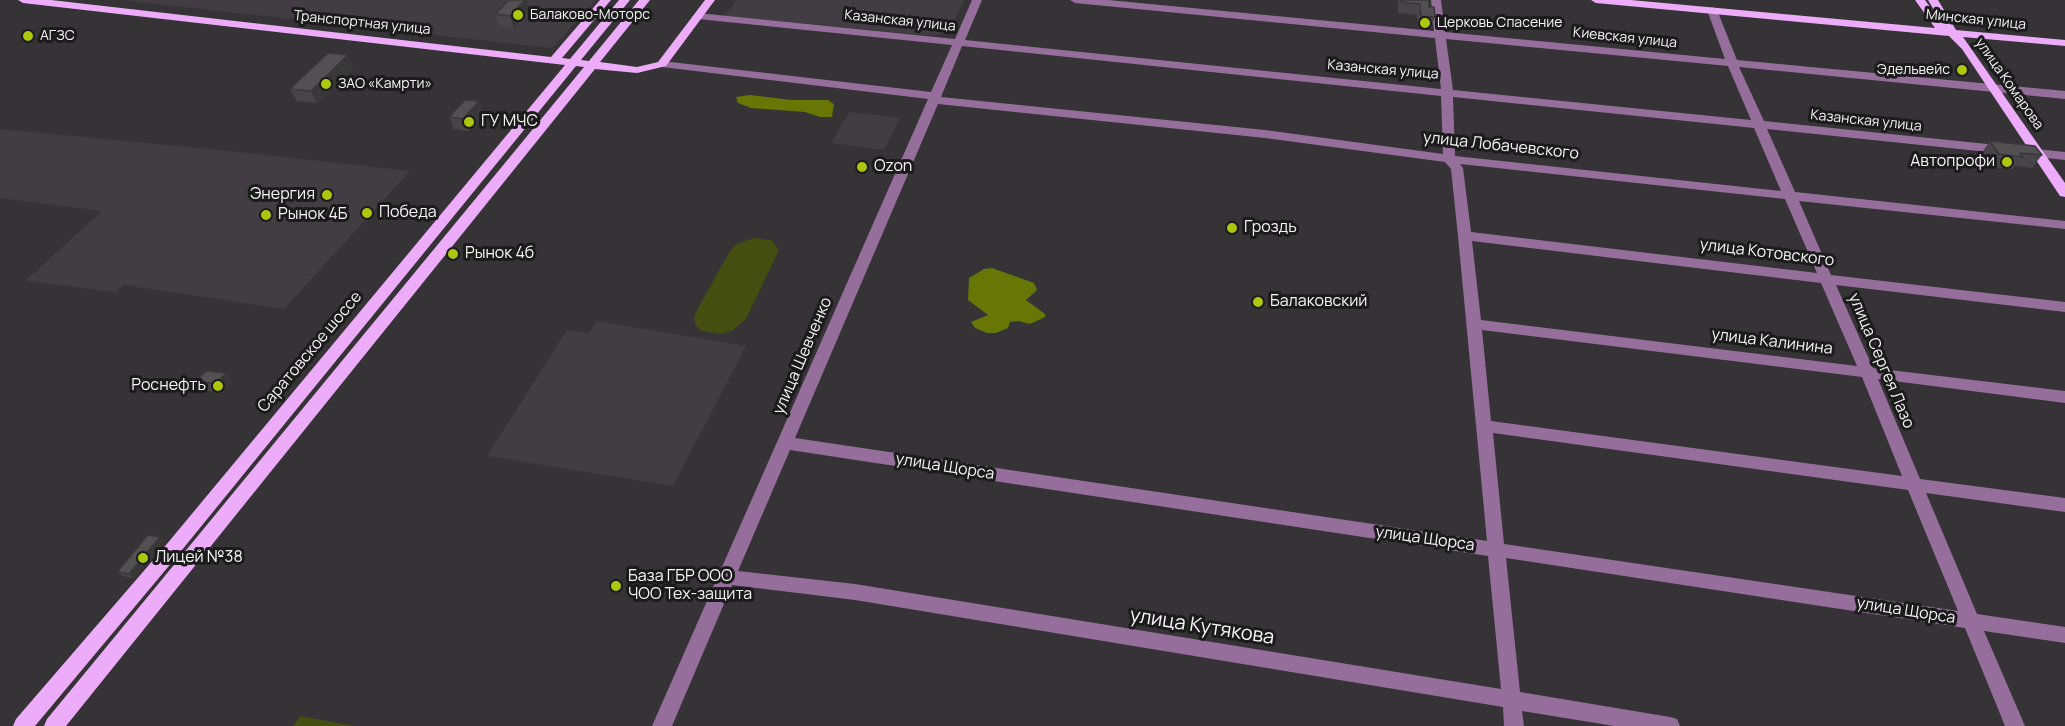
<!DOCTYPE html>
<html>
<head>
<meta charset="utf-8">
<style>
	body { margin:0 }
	canvas { display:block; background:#353335 }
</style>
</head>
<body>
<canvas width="2065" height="726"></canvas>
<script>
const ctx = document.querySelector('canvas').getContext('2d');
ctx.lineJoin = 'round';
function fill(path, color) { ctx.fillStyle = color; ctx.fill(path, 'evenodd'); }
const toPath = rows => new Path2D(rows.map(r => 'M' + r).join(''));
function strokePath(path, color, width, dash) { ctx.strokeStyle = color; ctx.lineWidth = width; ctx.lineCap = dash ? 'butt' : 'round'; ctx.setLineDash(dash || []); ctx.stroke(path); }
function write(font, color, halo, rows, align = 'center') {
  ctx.font = font + ' Manrope,sans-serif'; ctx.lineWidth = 6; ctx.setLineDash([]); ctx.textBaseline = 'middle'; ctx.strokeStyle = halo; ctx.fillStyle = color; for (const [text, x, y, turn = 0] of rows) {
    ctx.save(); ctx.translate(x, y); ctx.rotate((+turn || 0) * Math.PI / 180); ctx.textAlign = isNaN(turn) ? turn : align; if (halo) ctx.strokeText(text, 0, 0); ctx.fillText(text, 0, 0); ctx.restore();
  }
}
const built = toPath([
	[121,0,596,0,552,48],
	[736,0,964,0,948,34,923,35,725,16],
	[849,112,900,118,884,150,831,143],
	[0,129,229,151,410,171,284,309,124,285,116,292,25,281,102,211,0,198],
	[596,321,746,346,673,486,487,456,567,330,589,333]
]);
const green = toPath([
	[753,238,771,240,779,250,746,319,732,331,722,334,702,331,696,326,694,319,696,312,730,251,735,245],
	[300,716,355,726,293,726]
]);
const forest = toPath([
	[750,95,791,100,828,100,834,104,832,117,820,117,805,112,751,108,738,103,736,97],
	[992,268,1034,283,1037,290,1026,300,1045,314,1045,317,1030,324,1018,321,1010,322,1008,328,996,333,987,333,975,328,971,322,988,315,968,300,969,278,984,269]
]);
const minor = toPath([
	[972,0,982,0,965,40,1441,89,1435,38,1075,3,1070,0,1108,0,1434,31,1431,0,1441,0,1445,32,1725,59,1707,10,1712,7,1717,10,1737,60,2065,91,2065,99,1739,67,1764,121,2065,152,2065,160,1767,129,1795,192,2065,221,2065,229,1799,201,1831,275,2065,302,2065,312,1836,285,1873,368,2065,391,2065,403,1878,379,1920,479,2065,498,2065,512,1926,493,1977,614,2065,627,2065,643,1984,631,2025,726,2005,726,1965,628,1506,558,1520,692,1670,717,1677,719,1680,726,1614,726,1522,711,1524,726,1504,726,1503,707,855,600,732,585,672,726,652,726,928,99,662,67,656,64,662,61,931,92,952,45,698,19,693,16,698,13,955,39,972,0],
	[1446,39,1728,66,1751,120,1453,90,1446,39],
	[962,46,1441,96,1443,154,1265,130,941,97,962,46],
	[1453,97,1754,128,1781,191,1455,156,1453,97],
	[938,104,1265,138,1445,162,1451,169,1458,236,1487,541,795,438,938,104],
	[1460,164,1785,199,1817,273,1471,232,1463,168,1460,164],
	[1472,241,1821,283,1857,366,1481,320,1472,241],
	[1482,330,1862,377,1902,476,1491,421,1482,330],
	[1493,433,1908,490,1958,611,1504,544,1493,433],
	[790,450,1488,556,1501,689,855,584,738,571,790,450]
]);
const major = toPath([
	[18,0,51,0,551,57,600,0,611,0,562,58,570,59,619,0,630,0,581,60,589,61,639,0,650,0,600,62,637,67,658,62,705,0,715,0,666,66,637,73,595,69,66,726,44,726,47,719,584,67,576,66,173,561,35,726,13,726,16,719,161,551,565,65,23,3,18,0],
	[1591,0,1631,0,1935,28,1915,0,1925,0,1941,22,1928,0,1938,0,1956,30,2065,40,2065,46,1963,37,2065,183,2065,197,2060,196,1962,49,1949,36,1596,3,1591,0]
]);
const wall = toPath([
	[1398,0,1429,0,1429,7,1435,17,1431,28,1418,27,1417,15,1398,13],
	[531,11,514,28,499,26,495,14],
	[354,68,317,103,297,101,290,89],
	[479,101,484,114,469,131,454,129,449,117],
	[1990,141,2042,155,2032,168,2015,166,2013,169,1989,167,1981,154],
	[226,373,232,382,222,393,203,390,196,381],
	[164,541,134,578,122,576,117,572]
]);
const shadedWall = toPath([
	[525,0,527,0,531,11,514,28,510,16],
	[348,55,354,68,317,103,311,91],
	[479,101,484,114,469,131,463,119],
	[226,373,232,382,222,393,216,384],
	[160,537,164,541,134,578,129,574]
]);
const building = toPath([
	[509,0,525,0,510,16,495,14,509,0],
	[1401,0,1429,0,1429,7,1434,7,1435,17,1421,16,1420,4,1401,2,1401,0],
	[328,53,348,55,311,91,290,89,328,53],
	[465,100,479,101,463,119,449,117,465,100],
	[1990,141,2035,146,2042,155,2020,153,2023,157,1999,154,1990,141],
	[206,371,226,373,216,384,196,381,206,371],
	[148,535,160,537,129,574,117,572,148,535]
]);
const markers = [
	[518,15,6,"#aec60c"],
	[1425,23,6,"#aec60c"],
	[28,36,6,"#aec60c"],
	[1962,70,6,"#aec60c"],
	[326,84,6,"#aec60c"],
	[469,122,6,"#aec60c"],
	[2007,162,6,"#aec60c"],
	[862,167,6,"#aec60c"],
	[327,195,6,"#aec60c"],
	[367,213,6,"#aec60c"],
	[266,215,6,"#aec60c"],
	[1232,228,6,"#aec60c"],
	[453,254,6,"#aec60c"],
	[1258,302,6,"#aec60c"],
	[218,386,6,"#aec60c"],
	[143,558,6,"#aec60c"],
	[616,586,6,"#aec60c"]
];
const farPoinames = [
	["Балаково-Моторс",530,15],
	["Церковь Спасение",1437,23],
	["АГЗС",40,36],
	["Эдельвейс",1950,70,"right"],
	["ЗАО «Камрти»",338,84]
];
const farStreetnames = [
	["Минская улица",1976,20,6],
	["Казанская улица",900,21,6],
	["Транспортная улица",362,23,6],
	["Киевская улица",1625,38,6],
	["Казанская улица",1383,70,5],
	["улица Комарова",2009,84,55],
	["Казанская улица",1866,121,6]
];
const poiNames = [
	["ГУ МЧС",481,122],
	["Автопрофи",1995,162,"right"],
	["Ozon",874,167],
	["Энергия",315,195,"right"],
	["Победа",379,213],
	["Рынок 4Б",278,215],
	["Гроздь",1244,228],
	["Рынок 4б",465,254],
	["Балаковский",1270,302],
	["Роснефть",206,386,"right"],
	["Лицей №38",155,558],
	["База ГБР ООО",628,577],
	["ЧОО Тех-защита",628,595]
];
const streetNames = [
	["улица Лобачевского",1501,146,6],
	["улица Котовского",1767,253,7],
	["улица Калинина",1772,342,7],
	["Саратовское шоссе",310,352,-50],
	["улица Шевченко",803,356,-67],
	["улица Сергея Лазо",1881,361,67],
	["улица Щорса",945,467,9],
	["улица Щорса",1425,539,8],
	["улица Щорса",1906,611,9]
];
const nearStreetnames = [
	["улица Кутякова",1202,627,9]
];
fill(built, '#423c43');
fill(green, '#444e11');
fill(forest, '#677604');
fill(minor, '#956e9c');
fill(major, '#edacf9');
fill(wall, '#474547');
fill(shadedWall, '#393839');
fill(building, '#525052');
strokePath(building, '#393839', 1.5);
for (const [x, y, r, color] of markers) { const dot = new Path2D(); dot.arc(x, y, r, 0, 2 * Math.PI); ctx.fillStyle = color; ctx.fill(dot); strokePath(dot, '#1c1b1c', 2); }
write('14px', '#f5f4f5', '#1c1b1c', farPoinames, 'left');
write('14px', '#f5f4f5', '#1c1b1c', farStreetnames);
write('16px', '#f5f4f5', '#1c1b1c', poiNames, 'left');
write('16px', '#f5f4f5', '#1c1b1c', streetNames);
write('20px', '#f5f4f5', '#1c1b1c', nearStreetnames);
</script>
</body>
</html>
